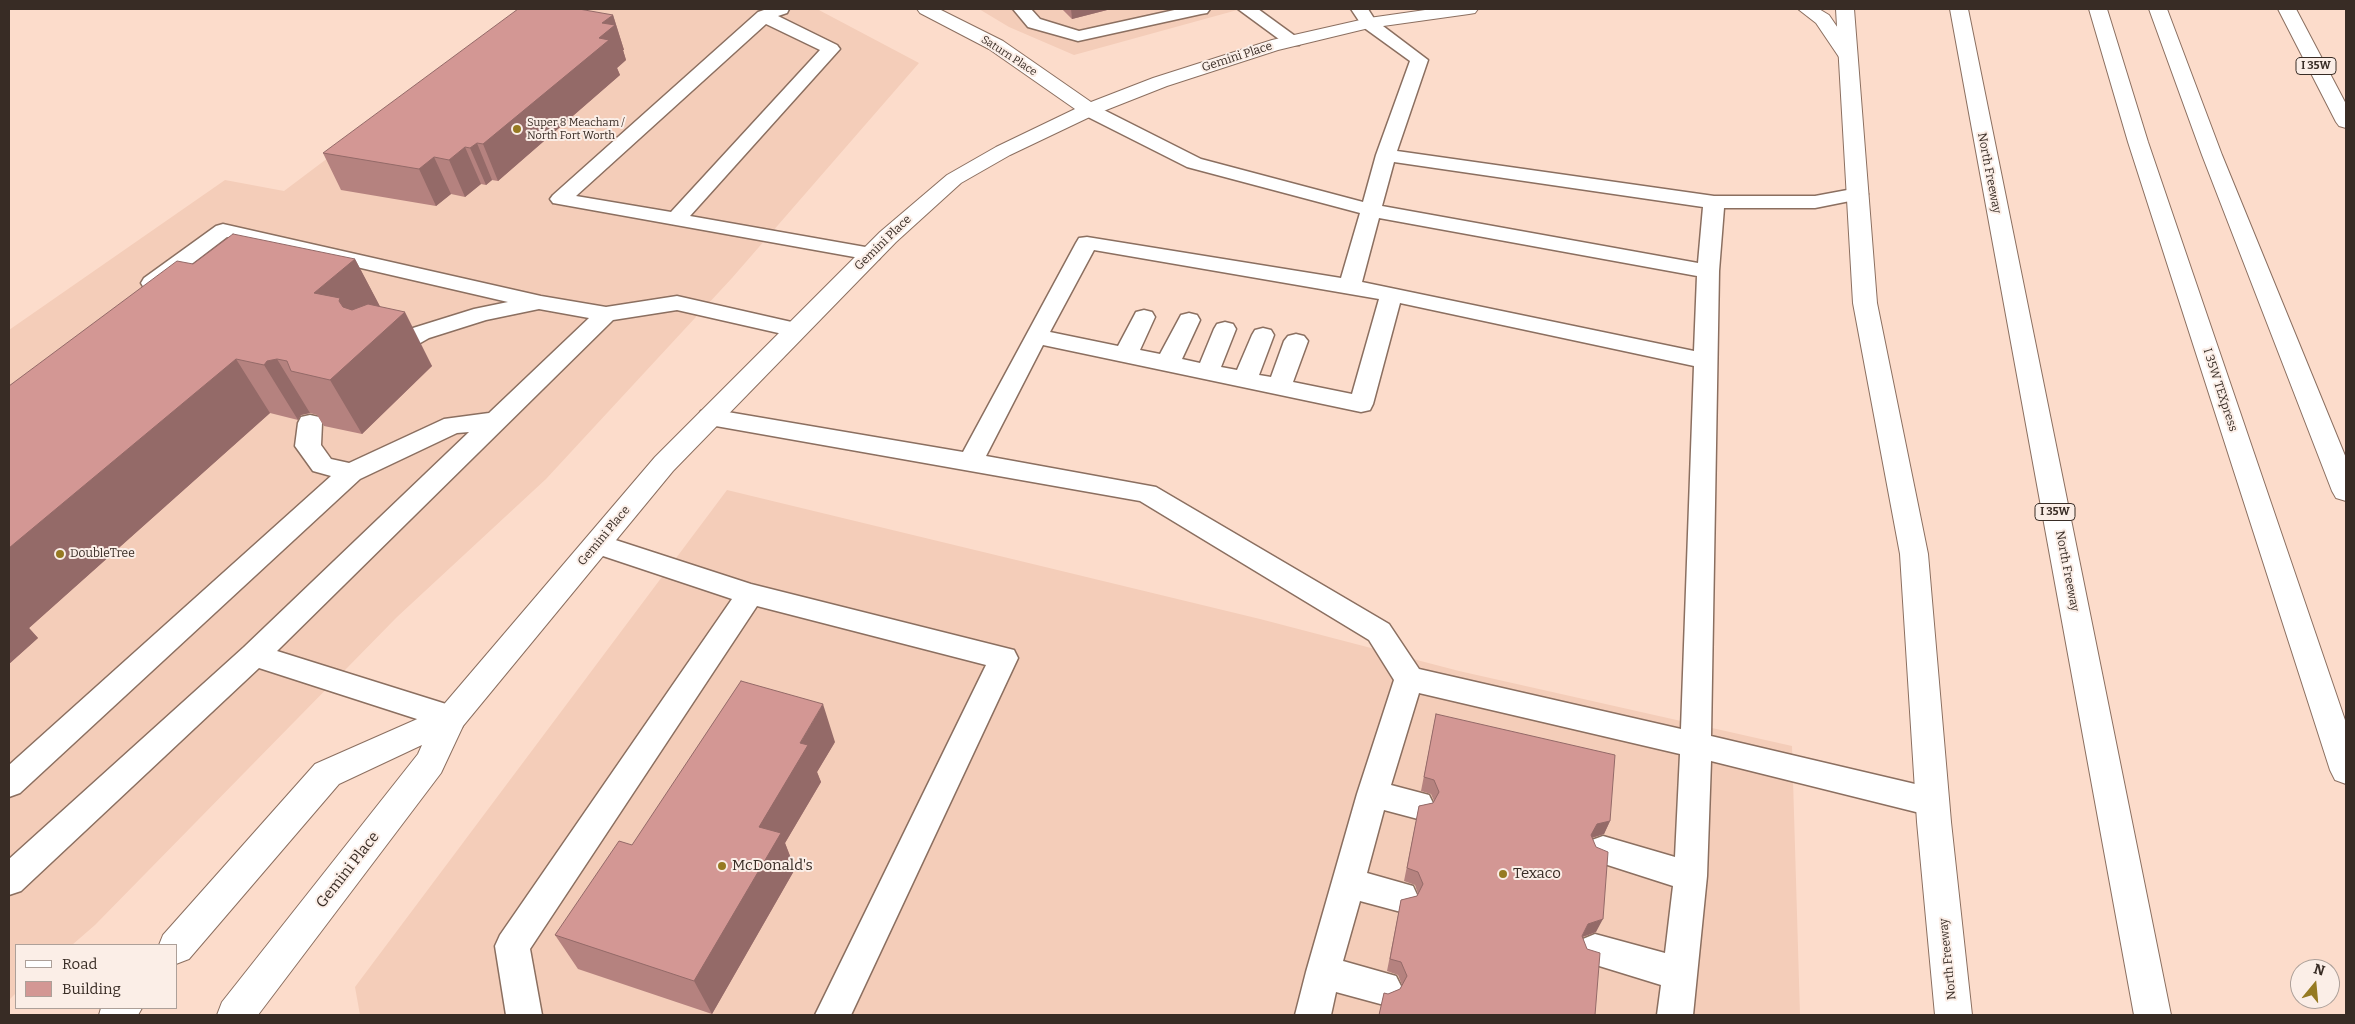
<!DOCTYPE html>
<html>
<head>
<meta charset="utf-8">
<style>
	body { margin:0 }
	#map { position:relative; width:2355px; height:1024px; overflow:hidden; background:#fcdccb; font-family:Bitter,serif }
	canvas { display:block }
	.frame { position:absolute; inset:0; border:10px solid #382c25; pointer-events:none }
	.legend { position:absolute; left:15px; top:944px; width:162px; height:65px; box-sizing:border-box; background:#fbeee7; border:1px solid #ada099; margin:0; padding:6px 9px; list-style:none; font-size:15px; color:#382c25 }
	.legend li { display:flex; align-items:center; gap:10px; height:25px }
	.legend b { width:25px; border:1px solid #ada099 }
	.north { position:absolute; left:2290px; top:959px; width:50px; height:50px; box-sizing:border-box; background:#fbeee7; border:1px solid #ada099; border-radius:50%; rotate:17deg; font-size:14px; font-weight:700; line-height:20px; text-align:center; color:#382c25 }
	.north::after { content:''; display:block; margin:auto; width:18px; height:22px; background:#967a22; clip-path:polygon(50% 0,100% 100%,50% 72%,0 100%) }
</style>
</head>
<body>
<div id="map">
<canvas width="2355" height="1024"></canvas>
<div class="frame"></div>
<ul class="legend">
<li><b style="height:6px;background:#fff"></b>Road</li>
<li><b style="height:14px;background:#d39794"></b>Building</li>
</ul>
<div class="north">N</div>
</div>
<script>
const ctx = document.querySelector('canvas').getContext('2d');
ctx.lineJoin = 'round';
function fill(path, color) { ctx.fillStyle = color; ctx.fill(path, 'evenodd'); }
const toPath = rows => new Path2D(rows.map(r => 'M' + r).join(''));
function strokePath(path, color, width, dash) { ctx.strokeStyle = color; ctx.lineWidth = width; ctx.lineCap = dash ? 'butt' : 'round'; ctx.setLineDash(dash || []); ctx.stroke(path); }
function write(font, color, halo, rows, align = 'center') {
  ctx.font = font + ' Bitter,serif'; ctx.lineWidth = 4; ctx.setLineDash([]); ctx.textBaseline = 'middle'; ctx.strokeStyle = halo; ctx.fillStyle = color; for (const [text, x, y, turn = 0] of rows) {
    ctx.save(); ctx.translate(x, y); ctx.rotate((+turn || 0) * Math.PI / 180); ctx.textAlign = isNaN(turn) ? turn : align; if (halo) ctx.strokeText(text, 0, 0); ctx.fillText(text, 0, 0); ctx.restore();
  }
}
const built = toPath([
	[526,9,817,9,919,63,732,278,546,479,397,617,95,925,72,945,16,945,16,993,9,1000,9,330,225,180,284,191],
	[979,9,1241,9,1074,55,1009,27],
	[727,490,1260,619,1459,671,1792,746,1800,1015,360,1015,355,987]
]);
const service = toPath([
	[767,9,789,9,787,13,778,16,837,45,840,49,690,216,871,248,879,249,882,254,879,259,871,260,553,203,550,199,553,195,758,12,767,9],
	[766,24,820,50,671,212,576,196,766,24],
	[1013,9,1031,9,1040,19,1079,31,1179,9,1210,9,1207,13,1201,14,1078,41,1028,27,1013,9],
	[1238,9,1258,9,1302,41,1299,45,1287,45,1238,9],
	[1351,9,1368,9,1375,20,1428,60,1397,151,1714,196,1815,196,1858,188,1865,190,1868,194,1865,198,1815,208,1724,208,1719,271,1711,736,1932,788,1943,792,1948,802,1943,812,1932,816,1711,761,1707,876,1693,1015,1657,1015,1661,985,1583,961,1578,950,1583,939,1595,934,1665,953,1673,886,1592,860,1587,850,1592,840,1603,836,1675,857,1680,754,1419,693,1391,785,1429,795,1434,805,1429,815,1418,819,1384,810,1367,873,1413,886,1418,897,1413,908,1401,912,1360,901,1343,961,1396,976,1402,988,1396,1000,1384,1005,1336,992,1331,1015,1295,1015,1306,972,1357,794,1394,680,1369,640,1140,501,710,425,701,423,698,417,701,411,710,409,963,452,1076,243,1079,238,1087,237,1341,278,1360,213,1187,167,1082,114,1080,110,1082,106,1089,104,1096,106,1201,159,1363,202,1376,155,1410,61,1363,27,1351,9],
	[1394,162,1703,207,1698,263,1382,206,1394,162],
	[1379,218,1697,276,1694,351,1362,282,1379,218],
	[1094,250,1379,299,1352,394,1293,382,1308,341,1304,336,1296,334,1288,336,1284,341,1271,377,1259,375,1274,335,1271,330,1263,328,1255,330,1252,335,1237,370,1221,367,1236,329,1233,324,1225,322,1217,324,1214,329,1200,363,1182,359,1200,320,1197,315,1189,313,1181,315,1160,354,1140,350,1155,317,1152,312,1144,310,1136,312,1118,346,1050,332,1094,250],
	[1400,303,1694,366,1681,729,1419,669,1389,624,1156,487,986,456,1043,345,1361,412,1370,410,1373,404,1400,303],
	[223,224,541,296,606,307,677,296,796,323,804,325,807,330,804,335,796,337,677,310,613,320,277,651,462,709,466,718,462,727,451,730,259,668,21,891,9,895,9,859,244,647,469,432,457,433,360,479,20,793,9,797,9,765,331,476,313,471,295,446,298,423,301,417,310,415,319,417,322,423,321,445,331,459,349,463,444,419,489,413,589,318,539,309,486,320,429,338,394,358,386,360,378,358,374,353,378,348,413,328,474,309,508,302,227,237,160,288,152,290,144,288,141,283,144,278,216,226,223,224],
	[597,534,751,584,1014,650,1018,658,851,1015,815,1015,986,665,757,606,530,949,542,1015,506,1015,495,946,500,935,732,599,588,551,584,544,588,537,597,534]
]);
const minor = toPath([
	[917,9,939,9,1003,41,1091,102,1153,78,1272,40,1369,18,1432,9,1478,9,1475,13,1469,14,1369,28,1278,50,1167,86,1096,114,1010,155,961,183,896,242,673,471,463,726,441,773,258,1015,217,1015,222,1002,418,754,422,745,339,784,189,959,176,964,176,945,159,945,163,935,315,764,440,709,655,457,880,232,947,175,996,147,1075,109,989,49,920,13,917,9],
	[1798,9,1819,9,1829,15,1857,56,1855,60,1841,60,1816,23,1798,9],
	[101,1008,142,1008,138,1015,99,1015,101,1008]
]);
const secondary = toPath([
	[1836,9,1854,9,1877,303,1928,554,1951,822,1972,1015,1935,1015,1917,822,1900,554,1853,303,1836,9]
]);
const motorway = toPath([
	[1950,9,1968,9,2171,1015,2134,1015,1950,9],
	[2089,9,2107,9,2148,142,2346,723,2346,784,2335,780,2330,770,2128,142,2089,9],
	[2149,9,2167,9,2222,155,2346,458,2346,501,2336,498,2332,491,2202,155,2149,9],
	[2278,9,2296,9,2346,104,2346,128,2339,126,2336,122,2278,9]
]);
const wall = toPath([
	[1062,9,1111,9,1072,19],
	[613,15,624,50,623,50,626,60,617,68,620,75,498,181,492,180,486,185,481,184,465,197,451,194,436,206,341,190,323,153],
	[355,259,380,307,432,366,362,434,324,426,317,415,310,413,301,415,298,420,270,413,29,628,38,638,9,664,9,386,193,264],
	[1436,714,1610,821,1604,834,1592,838,1596,932,1583,937,1595,1015,1379,1015,1384,993,1388,994,1400,989,1402,985,1398,975,1387,971,1401,900,1417,896,1418,894,1415,885,1404,881,1419,806,1433,803,1434,801,1431,794,1421,791],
	[835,742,817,772,821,782,785,843,795,869,712,1014,578,969,555,935,632,845]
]);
const shadedWall = toPath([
	[1071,9,1111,9,1072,19],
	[613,15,624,50,623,50,626,60,617,68,620,75,498,181,483,144,599,38,602,23],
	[477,143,492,180,486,185,470,148],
	[465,147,481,184,465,197,449,160],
	[434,157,451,194,436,206,419,169],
	[355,259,383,312,405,312,432,366,362,434,330,380,314,293],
	[236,359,270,413,29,628,38,638,9,664,9,548],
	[277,359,310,413,301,415,298,420,264,365,267,361],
	[823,704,835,742,817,772,821,782,785,843,795,869,712,1014,694,981,759,827,800,743],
	[1610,821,1604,834,1591,838,1591,835,1597,824],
	[1603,919,1596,932,1582,937,1576,949,1588,924]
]);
const building = toPath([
	[518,9,579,9,613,15,602,23,615,25,599,38,609,40,483,144,477,143,470,148,465,147,449,160,434,157,419,169,323,153,518,9],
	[233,234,355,259,314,293,340,298,339,301,343,307,352,310,368,304,405,312,330,380,291,371,287,361,277,359,267,361,264,365,236,359,9,548,9,386,177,261,193,264,233,234],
	[741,681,823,704,800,743,808,745,759,827,781,833,694,981,555,935,619,841,632,845,741,681],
	[1436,714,1615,755,1610,821,1597,824,1591,835,1596,847,1608,852,1603,919,1588,924,1582,936,1587,949,1600,953,1595,1015,1379,1015,1384,993,1388,994,1400,989,1407,976,1401,962,1390,959,1401,900,1417,896,1423,884,1418,872,1407,868,1419,806,1433,803,1439,792,1434,780,1424,777,1436,714]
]);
const markers = [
	[517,129,5,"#967a22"],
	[60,554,5,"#967a22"],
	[722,866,5,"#967a22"],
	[1503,874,5,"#967a22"]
];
const farStreetnames = [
	["Saturn Place",1009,56,33]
];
const shields = [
	[2316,66,40],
	[2055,512,40]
];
const shieldNames = [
	["I 35W",2316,66],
	["I 35W",2055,512]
];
const farPoinames = [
	["Super 8 Meacham /",527,123],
	["North Fort Worth",527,136]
];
const streetNames = [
	["Gemini Place",1237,57,-18],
	["North Freeway",1989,173,79],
	["Gemini Place",883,243,-44],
	["I 35W TEXpress",2220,390,72],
	["Gemini Place",604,536,-50],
	["North Freeway",2067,571,79],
	["North Freeway",1948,959,-96]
];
const poiNames = [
	["DoubleTree",70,554]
];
const nearPoinames = [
	["McDonald's",732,866],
	["Texaco",1513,874]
];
const nearStreetnames = [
	["Gemini Place",348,870,-52]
];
fill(built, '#f4cdb9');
strokePath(service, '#8b6f60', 3);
strokePath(minor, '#8b6f60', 2);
strokePath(secondary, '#8b6f60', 2);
strokePath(motorway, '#8b6f60', 2);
fill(service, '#fff');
fill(minor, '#fff');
fill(secondary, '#fff');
fill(motorway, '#fff');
fill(wall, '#b5827f');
fill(shadedWall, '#946a68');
fill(building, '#d39794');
strokePath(building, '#946a68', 1);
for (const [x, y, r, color] of markers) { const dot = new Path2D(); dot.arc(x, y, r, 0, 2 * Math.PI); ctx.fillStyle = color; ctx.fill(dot); strokePath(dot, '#fbeee7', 2); }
write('11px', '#382c25', '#fbeee7', farStreetnames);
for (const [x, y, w] of shields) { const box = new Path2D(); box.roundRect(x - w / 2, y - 8.5, w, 17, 4); ctx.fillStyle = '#fbeee7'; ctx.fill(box); strokePath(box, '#382c25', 1); }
write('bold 11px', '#382c25', null, shieldNames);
write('11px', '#382c25', '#fbeee7', farPoinames, 'left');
write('12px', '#382c25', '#fbeee7', streetNames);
write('12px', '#382c25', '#fbeee7', poiNames, 'left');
write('15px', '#382c25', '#fbeee7', nearPoinames, 'left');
write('15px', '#382c25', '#fbeee7', nearStreetnames);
</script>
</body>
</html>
